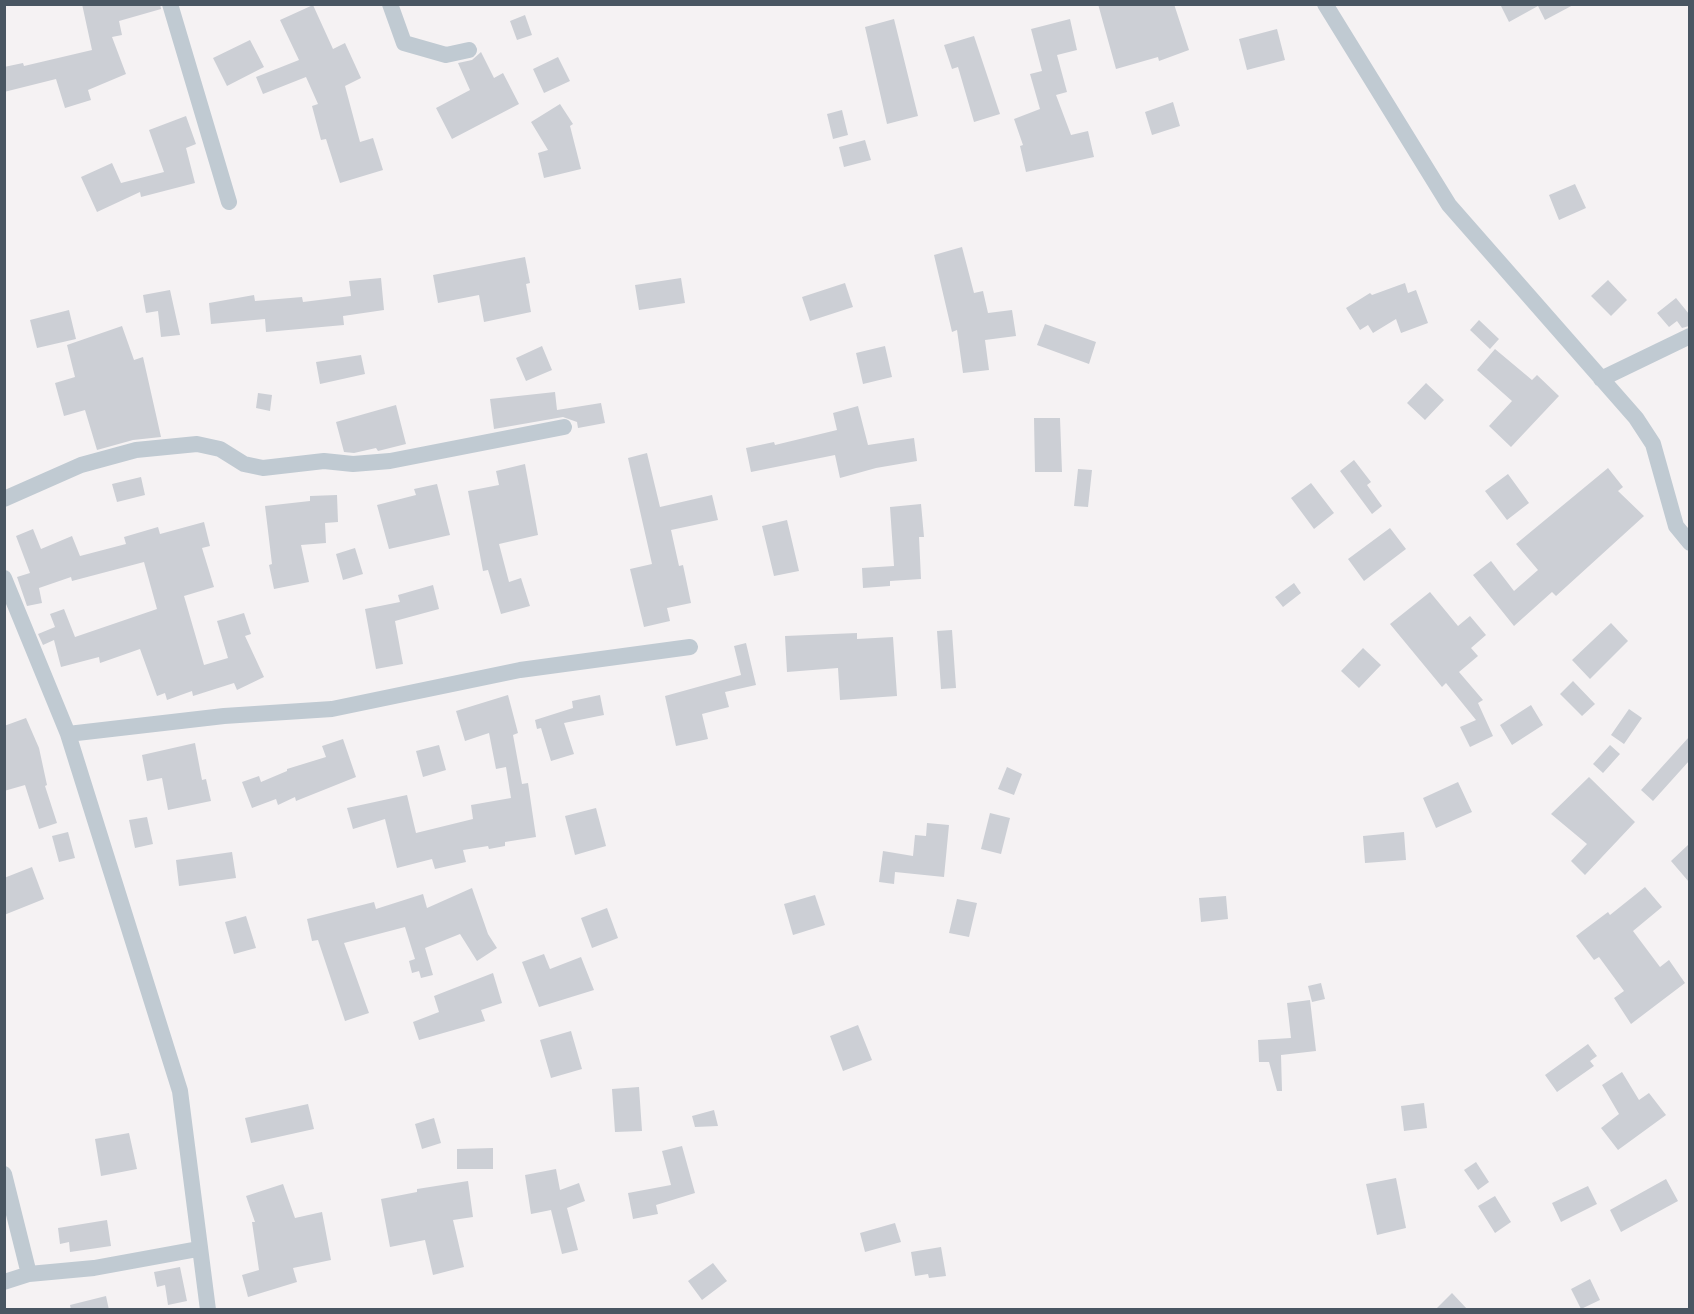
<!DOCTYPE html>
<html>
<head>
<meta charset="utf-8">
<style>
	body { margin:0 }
	#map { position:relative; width:1694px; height:1314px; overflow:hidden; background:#f5f2f3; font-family:Commissioner,sans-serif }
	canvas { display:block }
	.frame { position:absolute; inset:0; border:6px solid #495662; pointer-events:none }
</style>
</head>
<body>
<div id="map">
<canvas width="1694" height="1314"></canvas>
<div class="frame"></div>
</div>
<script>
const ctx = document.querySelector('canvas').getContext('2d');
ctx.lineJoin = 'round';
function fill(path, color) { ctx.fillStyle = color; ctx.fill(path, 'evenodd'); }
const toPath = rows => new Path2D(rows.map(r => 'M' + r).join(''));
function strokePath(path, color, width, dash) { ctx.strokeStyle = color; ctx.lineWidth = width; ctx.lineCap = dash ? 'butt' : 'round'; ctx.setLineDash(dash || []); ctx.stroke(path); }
const building = toPath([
	[82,4,160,4,161,9,119,21,122,35,112,37,126,74,88,90,91,100,65,108,56,79,4,92,4,67,23,63,24,66,92,50],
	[1098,4,1174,4,1189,50,1159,61,1158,57,1116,69],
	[1500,4,1575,4,1545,20,1538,6,1509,22],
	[313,5,333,49,345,43,361,78,345,86,360,142,373,138,383,170,340,183,326,139,321,140,312,106,318,104,306,77,263,94,256,77,299,60,280,20],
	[525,15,532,35,517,40,510,21],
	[894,19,918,116,887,124,865,27],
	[1070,19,1077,50,1057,55,1067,92,1056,95,1071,135,1088,131,1094,157,1026,172,1020,146,1023,145,1014,119,1040,109,1030,74,1042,71,1031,29],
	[1277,29,1285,60,1247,70,1239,39],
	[974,36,1000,114,974,122,958,67,952,69,944,45],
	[250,40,264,67,227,86,213,58],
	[481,52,494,78,503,73,519,104,452,139,436,108,470,90,458,63,472,60],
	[558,57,570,81,544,93,533,69],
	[1173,102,1180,126,1152,135,1145,112],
	[560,104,573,124,570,126,581,169,544,178,538,153,548,150,531,122],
	[842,110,848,135,833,139,827,114],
	[186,116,196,144,186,148,195,183,141,197,140,192,97,212,81,177,112,163,121,183,164,172,149,130],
	[865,140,871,160,844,167,839,147],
	[1575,184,1586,208,1559,220,1549,195],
	[962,247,974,293,983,291,988,313,1012,310,1016,336,985,340,989,370,963,373,957,330,952,332,934,255],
	[525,257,530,283,526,284,531,312,484,322,479,295,438,303,433,275],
	[381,278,384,310,343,316,344,325,266,332,265,319,211,324,209,303,254,295,255,301,302,297,303,302,351,296,349,281],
	[681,278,685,303,639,310,635,285],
	[1608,280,1627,300,1611,316,1591,296],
	[845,283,853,307,810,321,802,297],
	[1405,283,1408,293,1416,290,1428,323,1401,333,1396,319,1373,333,1368,325,1360,330,1346,308,1370,293,1372,295],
	[170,290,180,335,161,337,158,311,146,313,143,295],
	[1676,298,1689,314,1689,326,1682,328,1677,321,1669,327,1657,313],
	[69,310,76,339,37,348,30,320],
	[1479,320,1499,339,1490,349,1470,330],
	[1045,324,1096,342,1089,364,1037,345],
	[122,326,134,360,143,357,161,437,133,440,97,450,85,410,64,416,55,383,75,377,67,345],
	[542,346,552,370,526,381,516,358],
	[885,346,892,377,863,384,856,353],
	[1495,349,1532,380,1537,375,1559,396,1511,447,1489,426,1512,401,1477,370],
	[361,355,365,374,320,384,316,362],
	[1426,383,1444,400,1425,420,1407,403],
	[555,392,557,410,601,403,605,423,578,428,577,422,563,417,494,429,490,399],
	[258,393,272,395,270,411,256,408],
	[396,405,406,444,378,451,376,448,354,453,344,452,336,422],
	[858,406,868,445,914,438,917,461,876,468,840,478,835,455,751,472,746,448,774,442,775,445,837,430,833,413],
	[1034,418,1060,418,1062,472,1035,472],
	[647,453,660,507,712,495,718,520,671,530,679,566,683,565,691,603,667,608,670,621,644,627,630,569,652,564,628,458],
	[1354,460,1371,482,1367,485,1382,506,1372,514,1340,471],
	[525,464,538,535,499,544,509,582,521,578,530,606,501,614,488,570,483,571,468,491,499,485,496,471],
	[1608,468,1623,487,1618,491,1644,516,1556,596,1552,592,1514,626,1473,575,1491,561,1514,591,1538,570,1516,544],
	[1078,469,1092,470,1088,507,1074,506],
	[1508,474,1529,503,1507,520,1485,491],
	[141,477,145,495,117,502,112,484],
	[1311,483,1334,513,1314,529,1291,498],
	[437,484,450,535,389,549,377,505,416,495,414,489],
	[337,495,338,522,325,523,326,543,301,545,309,582,274,589,269,565,272,564,265,506,310,501,310,496],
	[921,504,924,537,919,537,921,579,890,581,890,586,863,588,862,568,894,566,890,507],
	[787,520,799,571,774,576,762,526],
	[204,522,210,546,202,548,214,587,184,596,204,665,228,658,217,621,244,613,251,634,245,636,264,677,237,690,234,683,193,696,192,691,167,700,165,693,157,696,140,649,100,663,99,657,61,667,54,640,43,645,38,634,55,627,50,614,64,609,75,637,157,609,144,562,72,581,71,577,39,588,42,603,27,606,17,577,30,573,16,536,33,529,41,549,72,536,80,556,126,544,124,537,158,527,160,534],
	[1390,528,1406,549,1364,581,1348,559],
	[355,548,363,574,343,580,336,554],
	[1294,583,1301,593,1283,607,1275,597],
	[433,585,439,609,395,621,403,664,376,669,365,609,400,602,398,595],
	[1430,592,1458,626,1470,616,1486,635,1471,648,1478,656,1459,672,1483,700,1478,703,1493,736,1470,747,1460,727,1476,720,1446,683,1442,687,1390,624],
	[1611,623,1628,641,1590,679,1572,660],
	[952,630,956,688,941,689,937,631],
	[857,633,857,639,893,637,897,696,840,700,838,668,787,672,785,636],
	[746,643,756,685,725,692,729,707,702,714,708,739,676,746,665,696,741,675,734,646],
	[1363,648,1381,665,1359,688,1341,671],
	[1573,681,1595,704,1582,716,1560,694],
	[508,695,518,733,513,735,522,784,528,783,536,837,505,842,505,846,489,849,488,846,463,850,466,862,435,869,432,859,397,868,385,819,353,829,347,808,407,795,416,833,473,819,471,805,511,798,506,767,496,769,489,733,465,741,456,711],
	[600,695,604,715,564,723,574,754,551,761,541,728,537,729,535,720,573,708,572,701],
	[1531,705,1543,725,1512,745,1500,725],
	[1629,709,1642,718,1624,744,1611,735],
	[26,718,39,748,47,785,45,786,57,823,39,829,25,785,4,791,4,726],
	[1689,737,1689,761,1653,801,1641,790],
	[343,739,356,777,296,801,295,797,278,805,276,799,252,808,242,782,259,776,261,782,287,771,287,769,326,757,322,746],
	[195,743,202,780,206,779,211,801,168,810,162,778,147,781,142,755],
	[439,745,446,770,423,777,416,751],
	[1610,745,1620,754,1603,773,1593,764],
	[1007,767,1022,774,1014,795,998,789],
	[1589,777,1635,822,1585,875,1571,861,1587,844,1551,814],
	[1458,782,1472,812,1436,828,1423,798],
	[596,808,606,846,575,855,565,816],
	[990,813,1010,818,1001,854,981,849],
	[147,817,153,844,135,848,129,820],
	[927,823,949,825,944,877,895,872,894,884,879,882,883,851,913,856,915,835,926,836],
	[68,832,75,858,59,862,52,836],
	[1404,832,1406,860,1365,863,1363,836],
	[1689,844,1689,882,1671,861],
	[232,852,236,878,179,886,176,860],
	[32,867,44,899,4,915,4,878],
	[1645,887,1662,907,1633,931,1660,967,1669,960,1685,983,1631,1024,1614,998,1624,991,1599,957,1594,960,1576,936,1608,912,1610,915],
	[472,888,488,934,497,948,477,961,460,934,425,948,433,975,421,978,419,971,412,973,409,961,415,959,405,927,344,943,369,1013,345,1021,318,940,312,941,307,919,374,902,376,909,423,894,427,908],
	[815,895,825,925,793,935,784,904],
	[1226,896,1228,919,1201,922,1199,898],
	[957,899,977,903,969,937,949,933],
	[607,908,618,938,592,948,581,918],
	[246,916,256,948,234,954,225,922],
	[544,954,550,969,581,957,594,990,539,1007,522,962],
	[493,973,502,1003,481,1010,485,1021,419,1040,413,1022,439,1012,434,996],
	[1321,983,1325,999,1312,1002,1308,986],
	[1310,1000,1316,1051,1281,1055,1282,1091,1277,1091,1269,1062,1259,1062,1258,1040,1291,1038,1287,1003],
	[858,1025,872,1060,843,1071,830,1036],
	[571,1031,582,1069,551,1078,540,1040],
	[1588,1044,1597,1056,1590,1061,1594,1066,1557,1092,1545,1075],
	[1622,1072,1639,1100,1649,1093,1666,1115,1618,1150,1601,1128,1619,1114,1602,1085],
	[639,1087,642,1131,615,1132,612,1089],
	[1424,1103,1427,1128,1404,1131,1401,1106],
	[308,1104,314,1129,251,1143,245,1118],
	[714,1110,718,1126,695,1127,692,1116],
	[434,1118,441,1143,422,1149,415,1124],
	[129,1133,137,1169,101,1176,95,1139],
	[682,1146,695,1193,656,1205,658,1214,633,1219,628,1193,671,1185,662,1151],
	[493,1148,493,1169,457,1169,457,1149],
	[1476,1162,1489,1182,1478,1190,1464,1170],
	[556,1169,560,1190,579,1183,585,1201,567,1208,578,1250,562,1254,551,1210,531,1214,525,1175],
	[1396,1178,1406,1228,1377,1235,1366,1184],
	[1666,1179,1678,1201,1621,1232,1610,1210],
	[468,1181,473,1217,453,1220,464,1267,433,1275,425,1240,390,1247,381,1199,417,1192,417,1189],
	[283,1184,295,1218,322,1212,331,1260,293,1268,297,1282,248,1297,242,1275,259,1270,252,1222,255,1222,246,1196],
	[1588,1186,1597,1204,1561,1222,1552,1203],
	[1495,1196,1511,1222,1495,1233,1478,1206],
	[107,1220,111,1246,70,1252,69,1242,60,1244,58,1228],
	[895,1223,901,1242,865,1252,860,1233],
	[941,1247,946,1276,929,1278,928,1274,915,1276,911,1252],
	[713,1263,727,1281,702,1300,688,1281],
	[180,1267,187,1301,168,1305,165,1285,157,1287,154,1272],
	[1590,1279,1600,1300,1581,1309,1571,1289],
	[1452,1293,1468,1310,1435,1310],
	[106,1296,109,1310,71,1310,70,1305]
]);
const minor = toPath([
	[170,4,229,202],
	[390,4,404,43,446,55,469,50],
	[1325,4,1449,205,1636,418,1653,444,1676,526,1690,543],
	[1601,379,1690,336],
	[4,499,81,465,136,450,197,444,220,449,244,464,263,468,324,461,353,464,390,461,564,427],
	[4,578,68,734,180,1091,208,1310],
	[68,734,224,716,332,709,520,670,690,647],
	[4,1174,29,1274],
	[4,1282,29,1274,94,1268,198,1249]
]);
fill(building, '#cccfd5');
strokePath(minor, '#c0cad2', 16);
</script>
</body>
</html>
